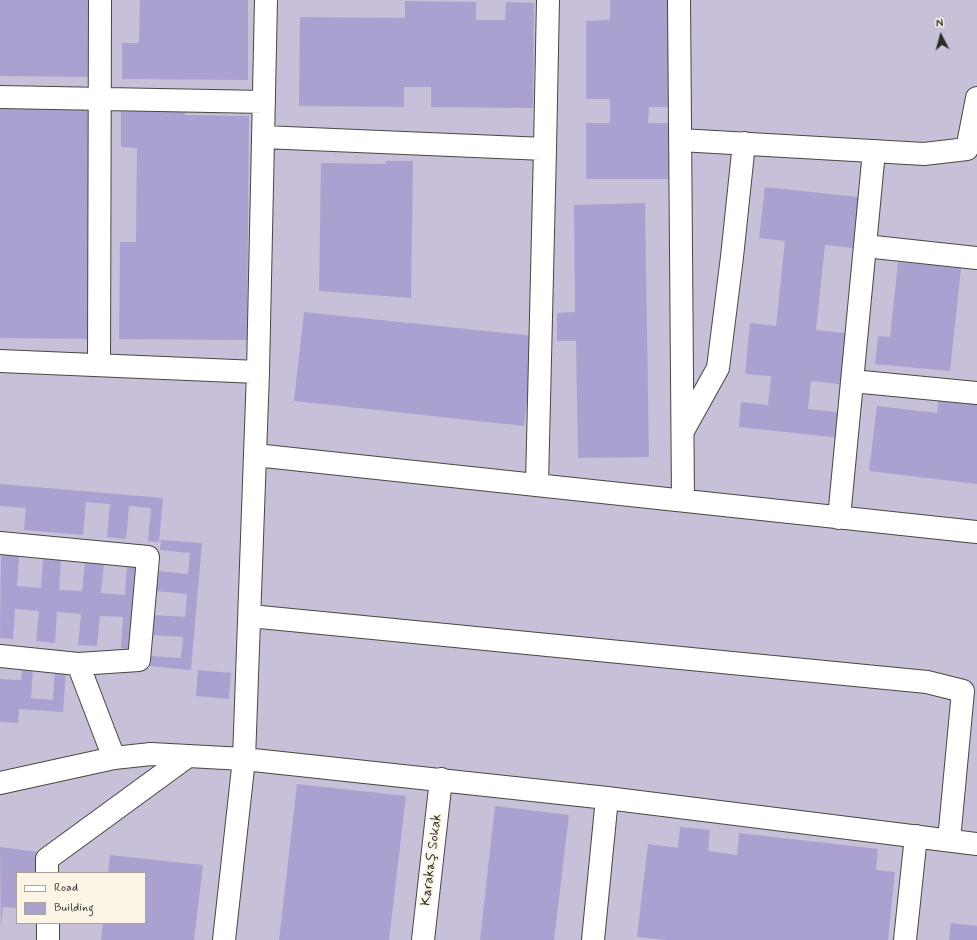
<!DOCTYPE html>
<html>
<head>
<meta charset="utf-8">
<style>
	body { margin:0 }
	#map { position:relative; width:977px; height:940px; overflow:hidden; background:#f1e1c2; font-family:Mynerve,sans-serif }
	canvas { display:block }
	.legend { position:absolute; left:16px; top:872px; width:130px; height:52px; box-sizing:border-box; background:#fcf5e5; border:1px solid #a8a49b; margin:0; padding:5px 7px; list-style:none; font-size:12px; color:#2b2b2b }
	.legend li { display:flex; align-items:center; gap:8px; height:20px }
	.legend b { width:20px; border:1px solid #a8a49b }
	.north { position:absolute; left:921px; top:16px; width:40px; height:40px; -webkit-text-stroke:3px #fcf5e5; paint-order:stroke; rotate:354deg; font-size:11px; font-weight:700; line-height:16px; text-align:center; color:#2b2b2b }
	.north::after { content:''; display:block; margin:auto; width:14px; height:18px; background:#2b2b2b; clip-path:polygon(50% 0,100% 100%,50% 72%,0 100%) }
</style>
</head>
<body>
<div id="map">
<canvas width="977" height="940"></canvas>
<ul class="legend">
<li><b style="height:5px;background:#fff"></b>Road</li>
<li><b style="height:11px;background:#aba1d1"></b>Building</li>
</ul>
<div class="north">N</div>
</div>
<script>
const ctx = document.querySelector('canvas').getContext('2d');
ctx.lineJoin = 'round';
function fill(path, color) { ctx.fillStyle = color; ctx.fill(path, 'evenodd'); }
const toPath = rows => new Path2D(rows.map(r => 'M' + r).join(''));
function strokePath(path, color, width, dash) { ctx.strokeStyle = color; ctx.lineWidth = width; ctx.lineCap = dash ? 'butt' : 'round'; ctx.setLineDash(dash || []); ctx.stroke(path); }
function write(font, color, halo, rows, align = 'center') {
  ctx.font = font + ' Mynerve,sans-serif'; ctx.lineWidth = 4; ctx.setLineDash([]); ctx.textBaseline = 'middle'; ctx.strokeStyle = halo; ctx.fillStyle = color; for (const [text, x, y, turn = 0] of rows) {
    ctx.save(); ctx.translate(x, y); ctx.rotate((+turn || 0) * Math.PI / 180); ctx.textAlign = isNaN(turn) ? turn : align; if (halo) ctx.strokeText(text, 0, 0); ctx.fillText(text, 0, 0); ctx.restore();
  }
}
const industrial = toPath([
	[0,0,977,0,977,940,0,940],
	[17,873,145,873,145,923,17,923]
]);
const building = toPath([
	[0,0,93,0,92,77,0,76],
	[140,0,248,0,248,80,122,79,122,43,139,43],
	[610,0,669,0,669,107,649,107,648,123,669,123,669,179,586,179,586,123,610,123,610,99,586,99,586,21,610,20],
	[405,1,476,2,476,20,505,20,506,2,534,3,533,108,431,107,431,87,404,87,404,107,299,106,300,17,405,18],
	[0,105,92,106,89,339,0,338],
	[121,110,185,111,185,115,249,116,247,340,119,339,120,242,136,242,137,148,121,147],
	[386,161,413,161,411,298,319,291,321,163,386,164],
	[765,187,867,198,862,249,825,245,816,330,853,334,847,385,811,381,808,409,844,413,841,438,739,427,741,402,768,405,771,376,745,374,750,323,776,326,785,241,759,238],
	[645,203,649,457,578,458,576,341,557,341,557,313,575,312,574,205],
	[898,262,961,268,950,371,875,364,878,336,890,337],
	[304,312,534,336,524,426,294,401],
	[939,395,977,400,977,484,869,471,877,406,937,413],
	[0,484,163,498,159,542,148,541,151,508,129,506,126,539,107,537,110,504,86,502,83,535,24,530,26,508,0,506],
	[161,540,202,543,191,670,150,666,151,656,181,658,183,637,153,635,154,615,185,617,187,594,156,591,158,571,188,574,190,553,160,550],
	[1,554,19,556,17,586,41,588,43,558,61,559,59,590,82,591,85,561,104,563,101,593,125,595,127,564,137,565,130,649,121,648,123,617,100,616,97,646,78,645,81,614,57,612,55,643,36,641,39,611,15,609,13,639,0,638],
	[23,667,33,668,31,698,53,700,55,669,66,670,63,712,19,709,18,723,0,722,0,679,21,680],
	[198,670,231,673,229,699,196,696],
	[297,784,406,796,389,940,279,940],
	[495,806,569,815,554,940,480,940],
	[680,827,710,830,708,851,737,855,739,833,878,849,876,870,895,872,888,940,666,940,637,937,648,844,678,848],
	[0,847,38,852,35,873,17,873,17,908,3,907,1,928],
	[110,855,203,865,194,940,101,940,103,923,145,923,145,873,108,873],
	[951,923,977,926,977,940,949,940]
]);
const minor = toPath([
	[679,0,683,500],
	[0,97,264,102],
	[263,137,545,149,548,0],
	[680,140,924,154,967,149,977,98],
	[865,246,977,258],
	[0,361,258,372],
	[99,365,100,0],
	[852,381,977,393],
	[683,431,718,368,732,257,744,143],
	[255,455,977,532],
	[537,484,545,149],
	[839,518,874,151],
	[0,543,148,557,139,660,78,664,0,656],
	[250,616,927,682,963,691,949,840],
	[78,664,114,758],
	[0,783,114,758,151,754,244,759,607,798,977,844],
	[47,873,47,859,188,756],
	[48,923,48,940],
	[224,940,244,759,258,372,266,0],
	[423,940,441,779],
	[593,940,607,798],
	[905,940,916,836]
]);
const streetNames = [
	["Karakaş Sokak",432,860,-83]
];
fill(industrial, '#c8bfd8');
fill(building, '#aba1d1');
strokePath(minor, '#494642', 24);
strokePath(minor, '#fff', 22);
write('14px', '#2b2b2b', '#fcf5e5', streetNames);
</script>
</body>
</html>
